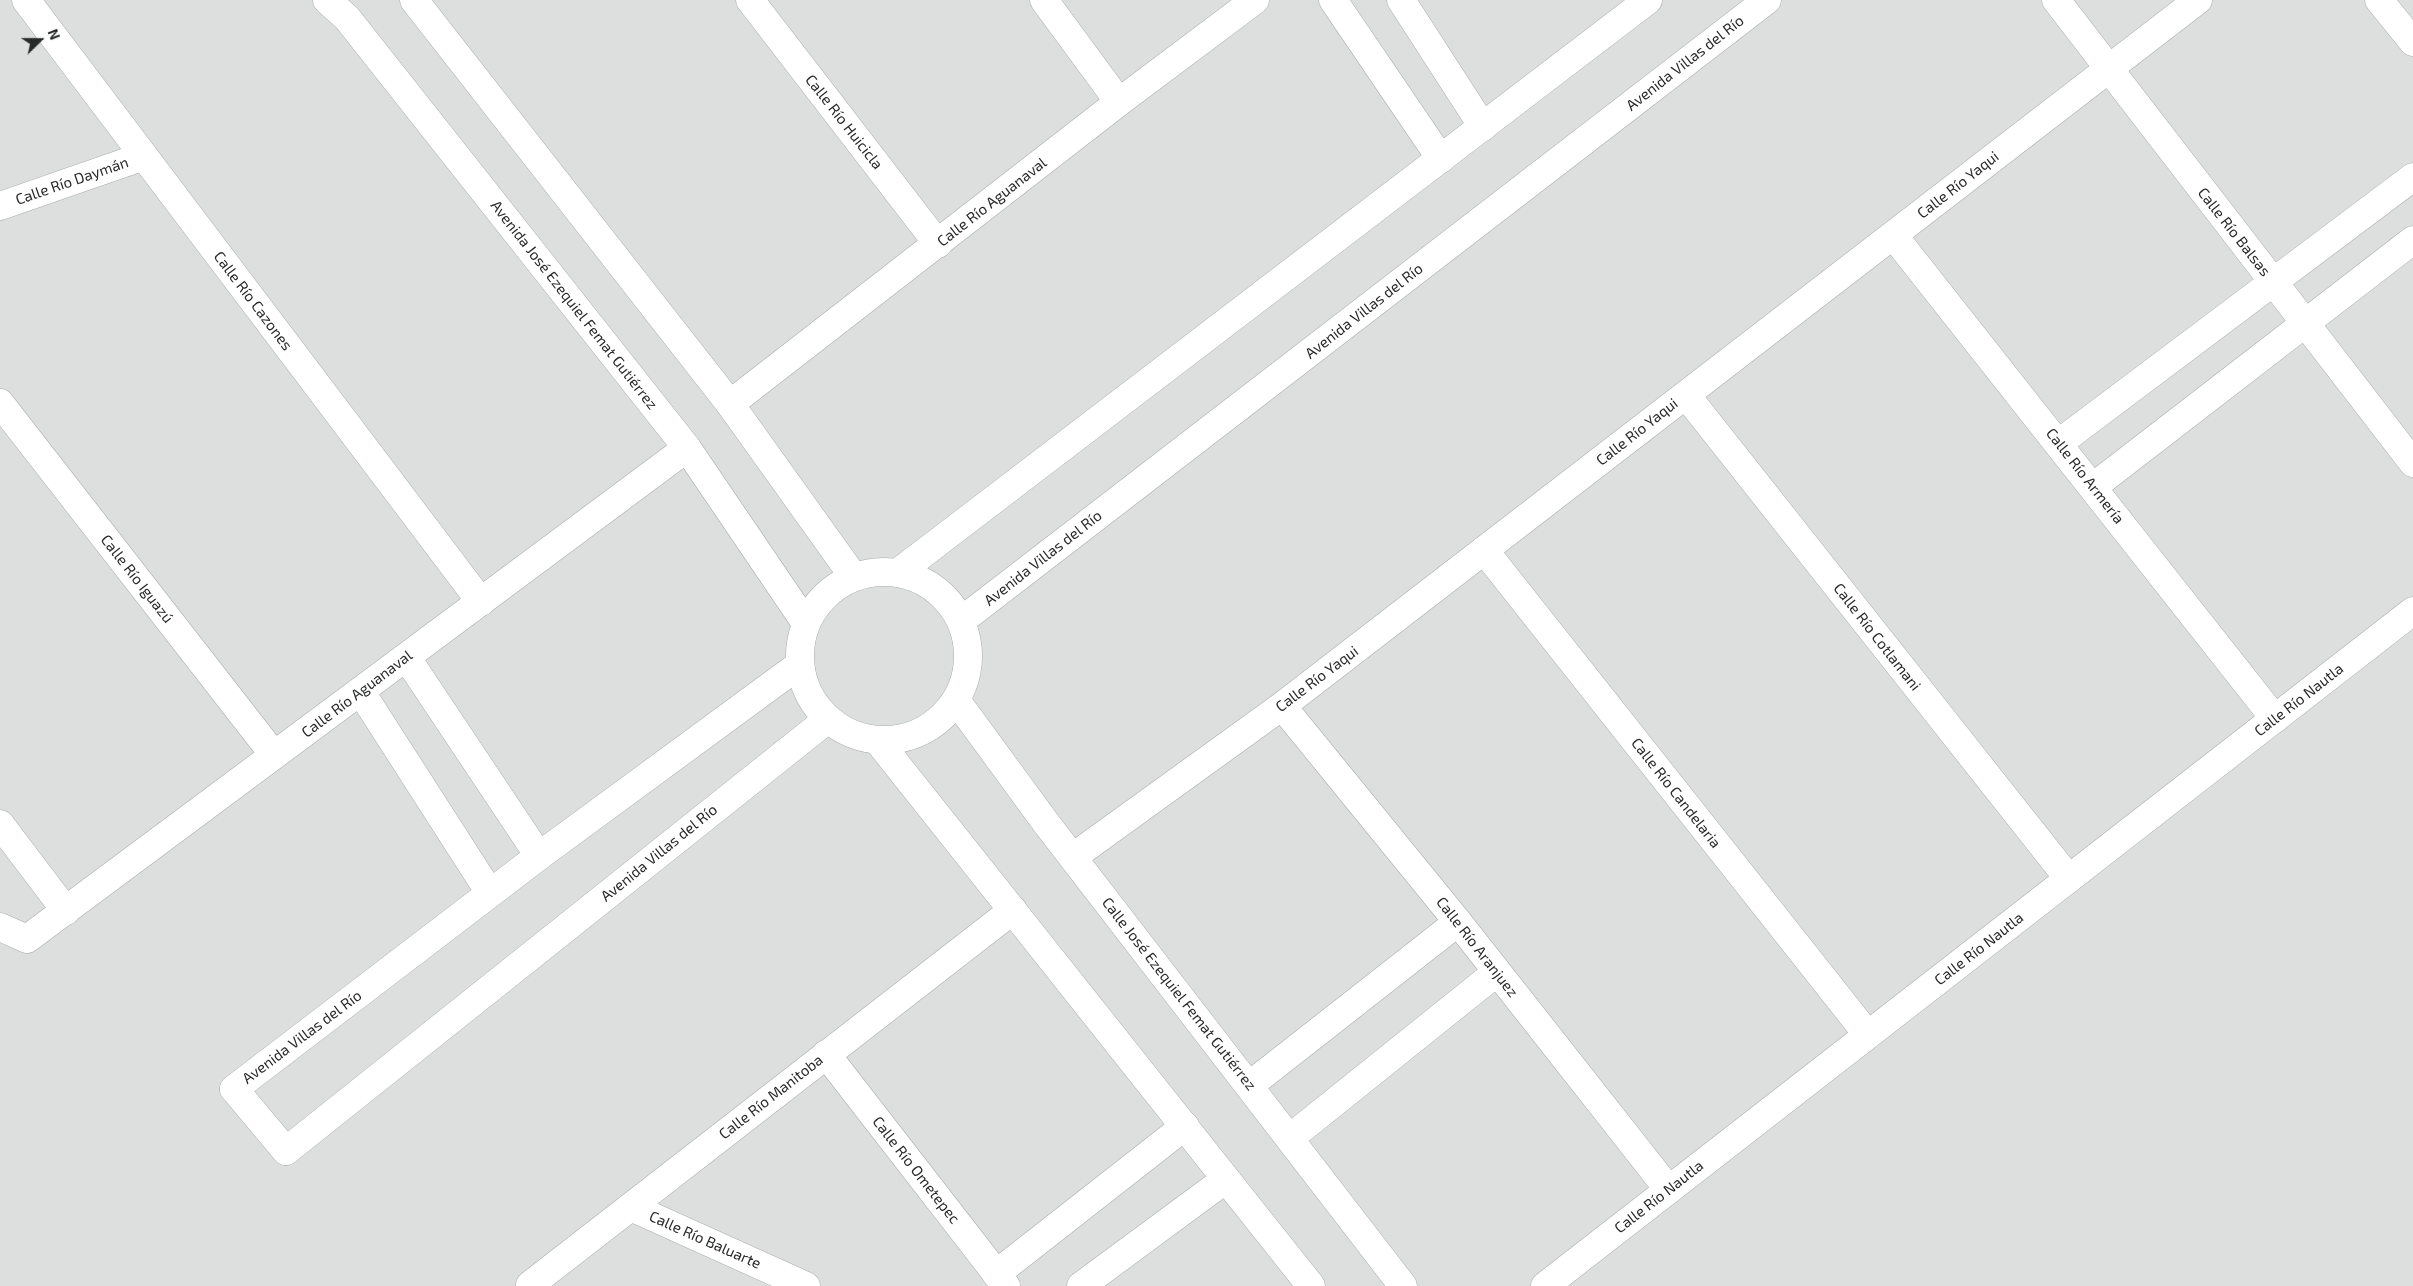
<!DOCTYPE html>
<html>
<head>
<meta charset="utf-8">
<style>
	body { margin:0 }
	#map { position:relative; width:2413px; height:1286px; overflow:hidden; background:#dcdfdd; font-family:"Exo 2",sans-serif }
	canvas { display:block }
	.north { position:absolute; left:15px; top:15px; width:50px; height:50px; -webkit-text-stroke:4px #fff; paint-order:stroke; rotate:68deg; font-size:14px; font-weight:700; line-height:20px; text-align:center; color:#282929 }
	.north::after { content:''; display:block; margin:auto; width:18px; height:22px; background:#282929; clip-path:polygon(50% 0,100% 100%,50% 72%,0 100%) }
</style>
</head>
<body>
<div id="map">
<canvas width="2413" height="1286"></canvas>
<div class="north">N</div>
</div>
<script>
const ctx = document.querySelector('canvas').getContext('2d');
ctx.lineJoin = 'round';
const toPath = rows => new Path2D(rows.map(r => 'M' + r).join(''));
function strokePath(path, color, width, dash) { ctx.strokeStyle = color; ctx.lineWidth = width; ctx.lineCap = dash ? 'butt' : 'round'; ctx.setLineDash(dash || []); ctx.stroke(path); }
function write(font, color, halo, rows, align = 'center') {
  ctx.font = font + ' "Exo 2",sans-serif'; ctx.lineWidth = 4; ctx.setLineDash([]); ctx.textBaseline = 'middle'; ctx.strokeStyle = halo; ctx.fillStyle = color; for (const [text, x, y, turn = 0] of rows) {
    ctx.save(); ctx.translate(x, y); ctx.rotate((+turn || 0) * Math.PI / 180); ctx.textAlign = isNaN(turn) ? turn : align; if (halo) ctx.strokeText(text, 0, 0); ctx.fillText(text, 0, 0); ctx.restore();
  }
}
const minor = toPath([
	[26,0,481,602],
	[750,0,938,244],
	[1044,0,1119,102],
	[1333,0,1441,159],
	[1401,0,1483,127],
	[2056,0,2413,463],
	[2379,0,2413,42],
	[0,206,144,156],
	[1893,235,2275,719],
	[1686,395,2069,879],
	[0,403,274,755],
	[730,404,1119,102,1255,0],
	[2059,443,2413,177],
	[2093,487,2413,240],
	[1484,550,1868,1035],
	[407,658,539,856],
	[361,692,490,893],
	[1282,706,1458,922,1669,1190],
	[0,824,66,911],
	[1073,857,1282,706,2198,0],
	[0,927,27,939,687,448],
	[826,1054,1006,1286],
	[1250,1085,1458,922],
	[234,1089,286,1151],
	[1290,1138,1497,972],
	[631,1207,806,1286],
	[996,1274,1185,1126],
	[530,1285,1013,910],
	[1081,1286,1226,1179],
	[1545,1286,2413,611]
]);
const tertiary = toPath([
	[327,0,347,18,687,448,805,622],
	[414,0,730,404,853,576],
	'800 656a84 84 0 1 1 168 0a84 84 0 1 1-168 0Z',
	[899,572,1648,0],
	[961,621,1767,0],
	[956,700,1046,823,1403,1286],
	[878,741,1311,1286],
	[234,1089,539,856,799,665],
	[286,1151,828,719]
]);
const streetNames = [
	["Avenida Villas del Río",1685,63,-38],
	["Calle Río Huicicla",844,122,52],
	["Calle Río Daymán",72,181,-19],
	["Calle Río Yaqui",1958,185,-38],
	["Calle Río Aguanaval",992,202,-38],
	["Calle Río Balsas",2234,232,52],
	["Calle Río Cazones",253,301,53],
	["Avenida José Ezequiel Femat Gutiérrez",574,305,52],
	["Avenida Villas del Río",1364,311,-38],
	["Calle Río Yaqui",1637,432,-38],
	["Calle Río Armería",2085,476,52],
	["Avenida Villas del Río",1043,558,-38],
	["Calle Río Iguazú",137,579,52],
	["Calle Río Cotlamani",1877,637,52],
	["Calle Río Yaqui",1317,679,-37],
	["Calle Río Aguanaval",357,694,-37],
	["Calle Río Nautla",2299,700,-38],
	["Calle Río Candelaria",1676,793,52],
	["Avenida Villas del Río",659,853,-39],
	["Calle Río Aranjuez",1477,947,52],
	["Calle Río Nautla",1979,949,-38],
	["Calle José Ezequiel Femat Gutiérrez",1179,994,52],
	["Avenida Villas del Río",302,1037,-37],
	["Calle Río Manitoba",771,1097,-38],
	["Calle Río Ometepec",916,1170,52],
	["Calle Río Nautla",1659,1197,-38],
	["Calle Río Baluarte",705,1240,24]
];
strokePath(minor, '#aaadab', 29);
strokePath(tertiary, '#aaadab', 29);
strokePath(minor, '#fff', 28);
strokePath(tertiary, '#fff', 28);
write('15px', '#282929', '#fff', streetNames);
</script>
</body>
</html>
